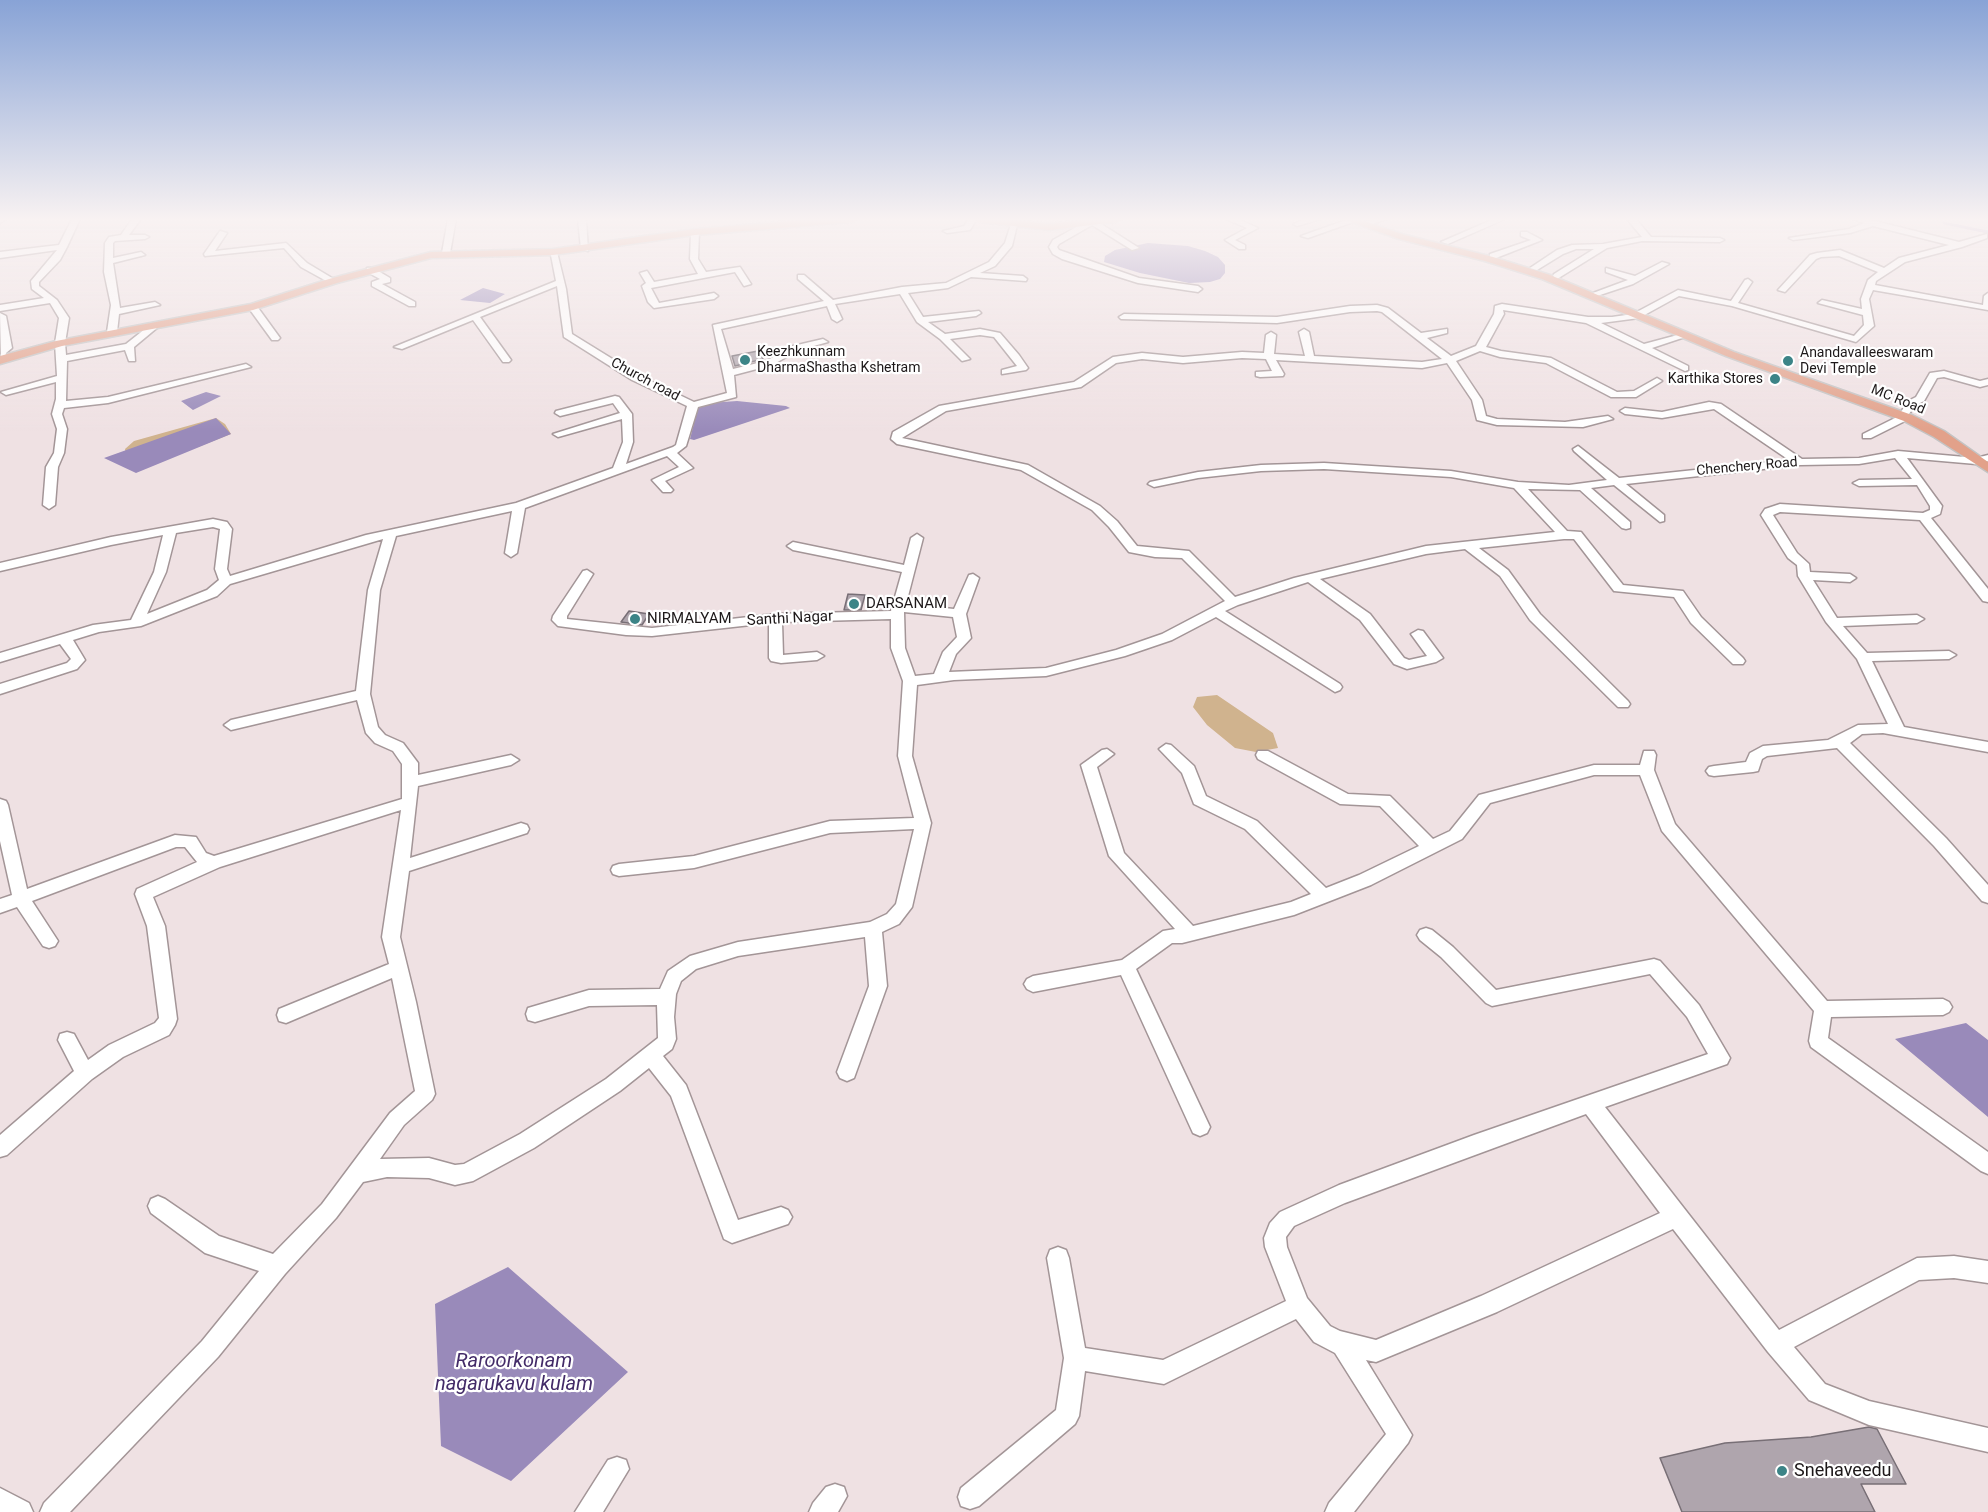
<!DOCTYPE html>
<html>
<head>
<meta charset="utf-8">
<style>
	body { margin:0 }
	canvas { display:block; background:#efe1e3 }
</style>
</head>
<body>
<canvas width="1988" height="1512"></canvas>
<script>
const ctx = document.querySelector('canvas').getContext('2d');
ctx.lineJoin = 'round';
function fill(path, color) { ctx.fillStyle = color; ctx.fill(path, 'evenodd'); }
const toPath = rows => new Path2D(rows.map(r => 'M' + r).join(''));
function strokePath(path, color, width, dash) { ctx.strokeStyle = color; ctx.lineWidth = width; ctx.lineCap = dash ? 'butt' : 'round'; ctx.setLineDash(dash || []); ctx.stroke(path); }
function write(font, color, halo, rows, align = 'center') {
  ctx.font = font + ' Roboto,sans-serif'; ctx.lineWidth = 4.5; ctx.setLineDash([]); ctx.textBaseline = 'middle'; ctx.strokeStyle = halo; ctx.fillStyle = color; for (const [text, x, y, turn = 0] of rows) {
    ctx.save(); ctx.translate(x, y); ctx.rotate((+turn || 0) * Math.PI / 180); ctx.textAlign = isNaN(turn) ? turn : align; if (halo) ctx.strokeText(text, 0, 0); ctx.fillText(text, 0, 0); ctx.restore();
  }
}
const green = toPath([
	[216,418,225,424,231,434,198,447,127,460,125,449,134,441],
	[1217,695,1273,733,1278,748,1256,752,1235,748,1207,725,1193,707,1197,697]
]);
const water = toPath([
	[1148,243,1188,246,1205,251,1218,257,1225,265,1225,273,1220,279,1210,282,1189,283,1140,273,1104,262,1105,256,1115,250],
	[483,288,505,294,490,303,460,300],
	[206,392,221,396,193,410,181,401],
	[737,401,786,406,790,408,694,440,690,439,698,407,709,403],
	[216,418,231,434,136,473,104,458],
	[1966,1023,1988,1040,1988,1117,1895,1039],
	[508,1267,628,1372,511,1481,441,1446,435,1304]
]);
const stream = toPath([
	[1944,223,1988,232]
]);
const building = toPath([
	[758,351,763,359,735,366,732,356,758,351],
	[848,594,865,595,861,610,844,610,848,594],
	[629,611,649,614,642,625,621,622,629,611],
	[1869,1427,1877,1429,1906,1484,1861,1484,1875,1512,1682,1512,1660,1458,1725,1443,1811,1437,1869,1427]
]);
const minor = toPath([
	[0,219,6,219,0,223,0,219],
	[72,219,80,219,67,247,60,260,39,282,39,286,57,300,69,318,65,343,66,355,126,344,150,325,158,327,134,347,135,361,129,361,125,350,67,361,66,401,108,397,246,364,251,367,108,403,64,408,62,414,67,429,64,453,58,467,55,505,49,509,43,505,46,467,54,453,57,429,52,414,56,399,56,382,6,395,1,392,57,376,55,343,59,318,50,303,0,311,0,305,44,298,32,289,31,281,57,250,0,258,0,252,59,245,72,219],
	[132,219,141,219,129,235,145,235,149,237,145,239,115,241,113,243,113,258,141,252,145,255,113,263,120,308,155,302,160,305,119,314,117,332,112,335,107,332,111,305,104,272,105,243,109,237,121,235,132,219],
	[448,219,456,219,450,253,446,256,442,253,448,219],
	[578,219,586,219,588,251,581,249,578,219],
	[969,219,977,219,970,230,947,233,943,231,964,226,969,219],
	[1226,219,1238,219,1258,228,1235,240,1245,245,1245,249,1239,249,1225,240,1247,228,1226,219],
	[1307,219,1321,219,1297,226,1293,224,1307,219],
	[1349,219,1356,221,1308,238,1301,236,1349,219],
	[1375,219,1387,219,1369,225,1369,221,1375,219],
	[1494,219,1505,219,1448,244,1441,242,1494,219],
	[1627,219,1636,219,1651,237,1720,238,1724,240,1720,242,1642,241,1607,248,1557,279,1553,276,1554,274,1594,249,1576,249,1563,254,1537,270,1530,268,1557,250,1572,245,1603,244,1642,237,1627,219],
	[1853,219,1867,219,1959,242,1987,234,1987,238,1962,247,1905,262,1876,281,1875,285,1983,305,1984,296,1988,293,1988,310,1873,290,1869,299,1874,326,1856,342,1732,306,1679,296,1639,318,1601,323,1644,344,1685,333,1685,337,1652,348,1688,366,1688,370,1685,371,1586,323,1503,310,1504,314,1486,347,1501,351,1551,358,1617,392,1634,391,1657,378,1662,381,1636,397,1611,397,1546,363,1500,357,1480,351,1456,361,1482,400,1486,416,1497,419,1565,422,1608,416,1613,419,1583,427,1497,425,1477,420,1472,400,1447,363,1422,368,1276,360,1284,374,1283,376,1260,377,1256,376,1256,372,1272,371,1266,359,1242,358,1183,363,1142,359,1116,363,1081,387,946,411,902,438,1028,465,1100,506,1117,521,1137,546,1189,551,1235,597,1294,578,1426,546,1555,532,1514,488,1451,477,1324,469,1261,471,1198,478,1154,487,1148,484,1150,482,1198,472,1261,465,1324,463,1451,471,1518,482,1569,485,1607,480,1574,451,1573,449,1578,446,1619,478,1789,460,1714,409,1662,418,1625,414,1620,411,1625,408,1662,412,1709,402,1721,404,1802,459,1859,458,1898,451,1976,458,1988,455,1988,461,1976,464,1907,458,1942,506,1940,514,1931,518,1988,589,1988,602,1983,601,1920,520,1780,512,1773,515,1797,553,1809,564,1810,572,1850,574,1856,578,1850,582,1813,580,1837,618,1917,615,1924,619,1917,623,1843,626,1867,653,1949,651,1956,655,1949,659,1872,661,1904,727,1988,742,1988,752,1883,733,1862,734,1850,743,1946,838,1988,885,1988,903,1982,901,1934,846,1837,748,1767,756,1762,759,1758,771,1753,772,1714,776,1709,775,1706,771,1709,767,1714,766,1746,762,1750,753,1763,746,1828,740,1858,725,1888,724,1857,659,1826,622,1798,576,1797,565,1788,558,1761,515,1765,509,1780,504,1923,513,1930,510,1930,506,1917,485,1859,486,1853,483,1859,480,1912,479,1895,458,1859,464,1800,465,1626,484,1664,515,1664,521,1660,522,1614,485,1591,488,1630,522,1630,528,1626,529,1622,528,1580,490,1528,489,1567,531,1581,532,1623,585,1683,591,1701,617,1743,658,1745,661,1743,664,1733,664,1691,623,1674,597,1614,591,1574,539,1564,539,1479,548,1508,570,1540,614,1628,701,1630,704,1628,707,1618,707,1530,620,1500,576,1465,549,1426,554,1320,579,1370,614,1404,658,1409,660,1427,656,1411,634,1418,630,1423,631,1443,658,1436,662,1407,669,1394,664,1360,620,1308,582,1238,605,1225,611,1340,684,1342,687,1340,690,1335,692,1216,617,1172,640,1125,656,1046,676,954,680,917,685,912,756,931,823,912,907,899,924,882,932,887,986,854,1078,847,1081,840,1078,837,1072,869,986,865,937,738,956,696,969,681,981,676,994,674,1017,676,1039,672,1049,663,1056,686,1085,738,1220,781,1207,788,1210,792,1217,788,1224,732,1243,724,1239,671,1096,649,1068,620,1091,534,1148,473,1181,455,1185,429,1178,387,1177,363,1182,336,1218,285,1274,218,1357,70,1512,40,1512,44,1503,202,1341,259,1271,205,1253,151,1213,148,1206,151,1199,158,1196,165,1199,219,1236,273,1254,322,1204,390,1113,415,1091,392,978,286,1023,279,1021,277,1015,279,1009,389,964,382,937,401,810,220,867,153,897,165,926,177,1019,175,1025,169,1035,123,1057,92,1079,7,1155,0,1157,0,1135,74,1071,58,1040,60,1034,67,1032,74,1034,88,1060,109,1045,155,1023,159,1018,147,926,135,894,137,889,197,862,185,847,176,847,32,901,58,941,55,946,49,948,43,946,17,907,0,913,0,899,12,895,0,841,0,799,6,801,8,805,27,889,175,835,196,837,206,853,214,856,402,799,402,764,393,751,375,743,366,733,357,700,231,730,224,725,231,720,356,691,368,590,383,539,230,584,217,596,141,626,99,632,73,640,85,660,77,669,0,694,0,684,67,663,71,659,60,644,0,662,0,653,93,625,131,620,154,572,163,535,111,545,0,571,0,563,111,537,213,519,227,522,232,529,227,569,230,576,366,535,516,503,613,468,623,442,622,419,558,437,553,434,620,413,613,403,560,416,555,413,556,411,615,396,619,397,632,414,633,442,626,464,673,447,676,445,687,406,632,380,564,337,557,286,480,317,511,360,509,362,503,362,473,320,402,349,394,347,556,281,550,250,557,252,566,289,572,334,640,376,694,402,727,393,713,325,824,301,798,279,798,275,804,275,833,300,902,287,946,283,989,262,1005,243,1012,221,1018,221,1012,246,995,266,980,273,1023,276,1027,279,1026,281,971,277,948,288,908,293,923,317,979,311,981,313,976,316,928,322,945,334,980,329,1000,333,1019,355,1028,368,1026,370,1002,374,1002,370,1017,366,994,337,980,335,950,339,970,359,962,361,940,339,917,322,900,294,835,304,842,319,837,322,832,319,827,306,721,329,733,369,766,361,793,346,823,339,828,342,799,350,772,365,734,375,736,397,698,407,686,446,677,453,693,468,665,481,673,490,671,492,663,492,652,480,679,467,667,456,525,508,517,553,511,557,505,553,512,511,396,536,380,590,370,694,378,727,385,735,403,743,418,763,418,775,511,755,519,760,511,765,418,786,410,858,521,823,527,825,529,829,527,833,409,871,400,937,416,1002,435,1094,432,1100,404,1125,380,1159,429,1158,455,1165,464,1164,520,1134,606,1079,658,1038,657,1005,589,1006,535,1022,528,1020,526,1014,528,1008,589,990,660,989,668,971,690,956,738,942,870,922,887,914,896,904,914,829,830,833,694,868,619,876,613,874,611,870,613,866,619,864,694,856,830,821,914,818,898,756,903,681,891,648,891,619,782,622,783,655,817,652,824,656,817,660,781,663,771,661,769,658,769,623,652,636,626,635,558,626,552,620,553,616,583,571,587,570,593,574,567,616,567,619,652,628,775,614,891,611,902,572,793,550,787,546,793,542,904,565,911,538,917,534,923,538,906,604,954,609,969,575,973,574,979,578,966,614,971,638,956,654,949,672,1046,668,1116,650,1162,634,1225,601,1182,558,1155,557,1129,552,1109,527,1092,510,1021,470,897,444,891,439,893,432,939,406,1074,382,1113,357,1142,353,1183,357,1242,352,1264,353,1266,335,1271,332,1276,335,1274,354,1305,356,1299,332,1304,329,1309,332,1314,356,1422,362,1442,359,1382,312,1377,311,1350,312,1277,323,1121,319,1119,317,1124,314,1277,317,1350,306,1377,305,1388,308,1421,333,1447,329,1447,333,1427,338,1451,356,1476,346,1494,314,1495,306,1502,304,1588,317,1612,317,1633,314,1678,290,1731,301,1745,280,1748,279,1752,282,1738,303,1854,336,1864,325,1863,315,1818,303,1822,300,1862,309,1861,299,1868,280,1878,272,1839,256,1821,257,1816,259,1785,292,1778,290,1810,255,1817,253,1840,250,1884,268,1899,258,1949,245,1873,226,1850,233,1793,240,1789,238,1849,229,1864,223,1853,219],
	[213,527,220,529,215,569,219,580,207,590,147,614,166,572,176,533,213,527],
	[904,612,953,617,957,637,943,652,934,674,915,676,905,648,904,612],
	[1089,220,1095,220,1139,248,1132,250,1092,225,1059,244,1057,247,1059,250,1139,278,1198,286,1202,289,1198,292,1138,283,1062,259,1053,254,1049,247,1053,240,1089,220],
	[695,230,699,232,698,259,706,272,740,267,751,284,744,286,735,272,651,288,659,303,714,293,718,296,714,299,654,308,648,302,642,286,646,283,640,273,647,271,654,282,698,274,690,259,691,232,695,230],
	[220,231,227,233,215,251,286,243,307,263,337,281,330,283,301,267,284,248,205,256,204,254,220,231],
	[1521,232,1527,232,1542,240,1496,258,1490,258,1490,254,1531,240,1521,236,1521,232],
	[1662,262,1669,264,1633,284,1597,296,1593,293,1628,280,1606,272,1606,268,1635,276,1662,262],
	[367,268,373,268,390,278,390,282,382,284,415,302,415,306,409,306,372,286,372,282,380,279,367,272,367,268],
	[250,305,256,305,280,338,278,340,272,340,248,307,250,305],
	[0,313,6,316,12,348,6,353,4,362,1,363,0,313],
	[1944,371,1980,381,1988,379,1988,385,1980,387,1944,377,1937,378,1924,401,1916,405,1908,415,1910,417,1909,419,1871,438,1863,438,1863,434,1903,414,1901,412,1908,401,1916,397,1930,373,1944,371],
	[1166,744,1171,745,1194,766,1206,796,1257,821,1326,888,1359,875,1419,846,1380,806,1340,804,1258,759,1256,755,1258,751,1268,751,1348,794,1390,796,1433,839,1450,831,1479,795,1594,765,1640,765,1644,751,1654,751,1656,755,1654,770,1675,824,1827,1001,1943,999,1949,1002,1952,1007,1949,1012,1943,1015,1831,1017,1828,1038,1988,1152,1988,1174,1981,1171,1811,1047,1809,1041,1814,1011,1662,831,1640,775,1594,775,1490,803,1462,839,1371,885,1294,915,1182,943,1172,943,1136,969,1210,1127,1207,1133,1200,1136,1193,1133,1121,975,1033,992,1027,989,1024,984,1027,979,1033,976,1122,960,1163,931,1175,929,1109,856,1081,765,1102,750,1107,749,1114,754,1097,767,1124,853,1193,926,1291,902,1311,894,1245,829,1194,804,1182,773,1159,749,1166,744],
	[1426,928,1432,930,1453,947,1496,990,1654,959,1660,961,1699,1005,1730,1058,1727,1064,1605,1107,1779,1330,1917,1258,1954,1256,1988,1261,1988,1283,1954,1278,1919,1280,1794,1347,1825,1384,1869,1401,1988,1428,1988,1452,1869,1425,1809,1400,1768,1352,1673,1229,1497,1312,1376,1362,1366,1360,1412,1435,1408,1443,1354,1512,1325,1512,1329,1503,1386,1434,1335,1353,1314,1342,1296,1319,1164,1384,1085,1371,1079,1416,1075,1424,979,1506,970,1509,961,1506,958,1497,961,1488,1056,1410,1064,1358,1047,1258,1050,1250,1058,1247,1066,1250,1069,1258,1085,1348,1163,1360,1286,1301,1265,1247,1264,1238,1270,1223,1280,1212,1339,1185,1474,1135,1708,1054,1687,1017,1650,974,1492,1006,1486,1003,1441,957,1420,940,1417,935,1420,930,1426,928],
	[1586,1114,1660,1213,1481,1296,1376,1340,1340,1331,1330,1326,1307,1298,1287,1247,1286,1237,1294,1226,1345,1203,1586,1114],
	[617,1457,626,1460,629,1469,603,1512,575,1512,608,1460,617,1457],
	[835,1484,844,1487,847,1496,838,1512,809,1512,813,1503,826,1487,835,1484],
	[0,1488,29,1503,33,1512,0,1512,0,1488]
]);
const major = toPath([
	[816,219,859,219,854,222,695,235,553,255,431,258,337,283,253,310,62,346,0,364,0,356,56,341,251,304,329,279,431,252,553,249,695,229,816,219],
	[973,219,1005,219,1049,224,1091,219,1122,219,1117,222,1049,230,978,222,973,219],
	[1343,219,1358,219,1405,235,1493,257,1550,275,1734,352,1912,415,1944,431,1988,462,1988,472,1934,437,1904,421,1726,356,1542,279,1485,261,1399,239,1343,219]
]);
const markers = [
	[745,360,6,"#3c8487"],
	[1788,361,6,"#3c8487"],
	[1775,379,6,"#3c8487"],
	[854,604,6,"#3c8487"],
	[635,619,6,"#3c8487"],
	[1782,1471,6,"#3c8487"]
];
const farPoinames = [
	["Keezhkunnam",757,352],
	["DharmaShastha Kshetram",757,368],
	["Anandavalleeswaram",1800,353],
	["Devi Temple",1800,369],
	["Karthika Stores",1763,379,"right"]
];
const farStreetnames = [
	["Church road",645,380,28],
	["MC Road",1898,400,22],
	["Chenchery Road",1747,467,-5]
];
const poiNames = [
	["DARSANAM",866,604],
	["NIRMALYAM",647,619]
];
const streetNames = [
	["Santhi Nagar",790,619,-3]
];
const nearPoinames = [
	["Snehaveedu",1794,1471]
];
const nearWaternames = [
	["Raroorkonam",514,1362],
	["nagarukavu kulam",514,1385]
];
fill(green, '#d0b38e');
fill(water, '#998aba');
strokePath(stream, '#998aba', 3);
fill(building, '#afa5ad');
strokePath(building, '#786f76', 1.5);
strokePath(minor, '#a39597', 3);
strokePath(major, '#c4c3c3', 3);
fill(minor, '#fff');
fill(major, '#e2a18a');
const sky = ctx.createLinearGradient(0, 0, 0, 431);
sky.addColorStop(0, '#88a3d6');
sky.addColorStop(0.51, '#f8f2f2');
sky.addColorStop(1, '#f8f2f200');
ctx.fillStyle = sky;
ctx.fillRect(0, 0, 1988, 431);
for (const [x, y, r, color] of markers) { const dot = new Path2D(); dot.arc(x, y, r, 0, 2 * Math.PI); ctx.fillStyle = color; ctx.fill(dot); strokePath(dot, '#fff', 2); }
write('14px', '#1d1819', '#fff', farPoinames, 'left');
write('14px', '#1d1819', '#fff', farStreetnames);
write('15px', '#1d1819', '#fff', poiNames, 'left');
write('15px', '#1d1819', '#fff', streetNames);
write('18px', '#1d1819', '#fff', nearPoinames, 'left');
write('italic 20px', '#432b68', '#fff', nearWaternames);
</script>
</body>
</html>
